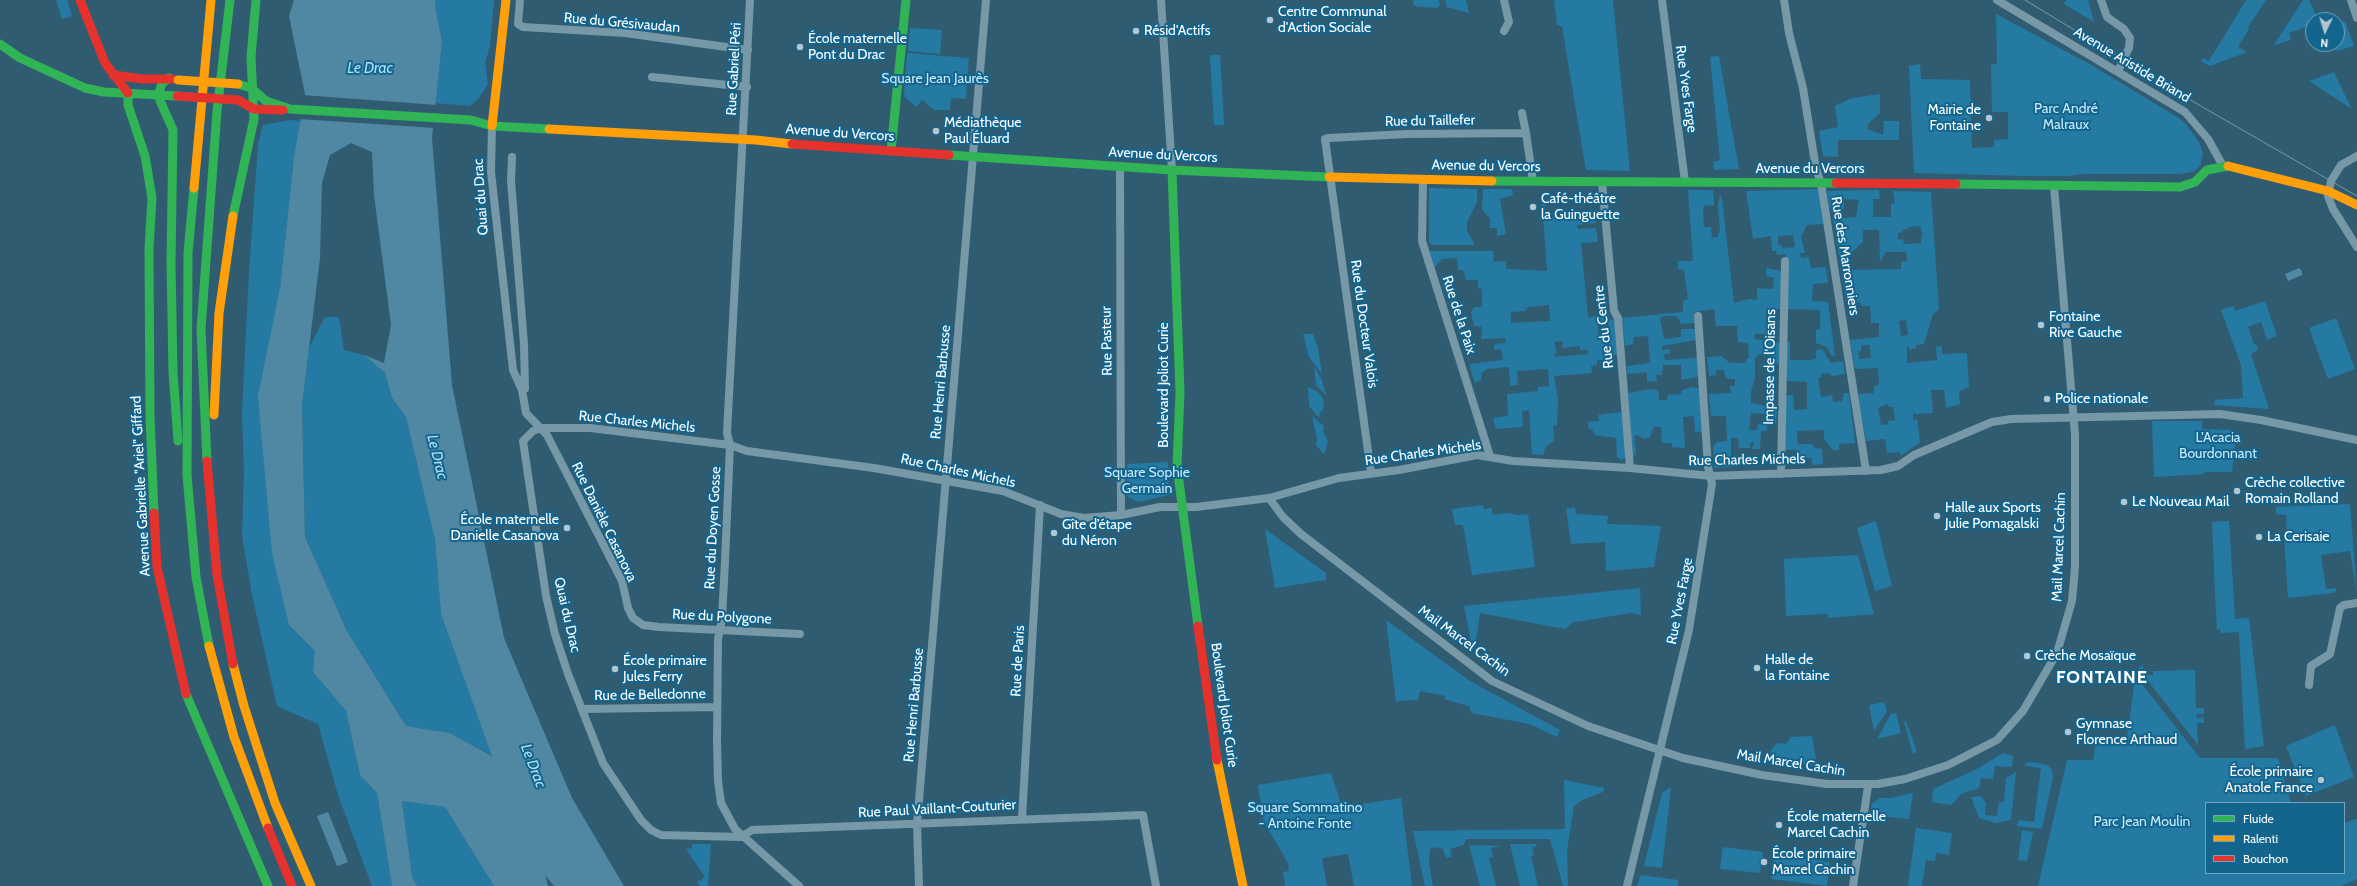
<!DOCTYPE html>
<html>
<head>
<meta charset="utf-8">
<style>
	body { margin:0 }
	#map { position:relative; width:2357px; height:886px; overflow:hidden; background:#305c72; font-family:Cabin,sans-serif }
	canvas { display:block }
	.legend { position:absolute; left:2205px; top:802px; width:140px; height:72px; box-sizing:border-box; background:#14658e; border:1px solid #72a3bb; margin:0; padding:5px 7px; list-style:none; font-size:12px; color:#fff }
	.legend li { display:flex; align-items:center; gap:8px; height:20px }
	.legend b { width:20px; border:1px solid #72a3bb }
	.north { position:absolute; left:2305px; top:12px; width:40px; height:40px; box-sizing:border-box; background:#14658e; border:1px solid #72a3bb; border-radius:50%; rotate:184deg; font-size:11px; font-weight:700; line-height:16px; text-align:center; color:#fff }
	.north::after { content:''; display:block; margin:auto; width:14px; height:18px; background:#b7c6ce; clip-path:polygon(50% 0,100% 100%,50% 72%,0 100%) }
</style>
</head>
<body>
<div id="map">
<canvas width="2357" height="886"></canvas>
<ul class="legend">
<li><b style="height:5px;background:#30b455"></b>Fluide</li>
<li><b style="height:5px;background:#ff9f0a"></b>Ralenti</li>
<li><b style="height:5px;background:#e5322d"></b>Bouchon</li>
</ul>
<div class="north">N</div>
</div>
<script>
const ctx = document.querySelector('canvas').getContext('2d');
ctx.lineJoin = 'round';
function fill(path, color) { ctx.fillStyle = color; ctx.fill(path, 'evenodd'); }
const toPath = rows => new Path2D(rows.map(r => 'M' + r).join(''));
function strokePath(path, color, width, dash) { ctx.strokeStyle = color; ctx.lineWidth = width; ctx.lineCap = dash ? 'butt' : 'round'; ctx.setLineDash(dash || []); ctx.stroke(path); }
function write(font, color, halo, rows, align = 'center') {
  ctx.font = font + ' Cabin,sans-serif'; ctx.lineWidth = 4; ctx.setLineDash([]); ctx.textBaseline = 'middle'; ctx.strokeStyle = halo; ctx.fillStyle = color; for (const [text, x, y, turn = 0] of rows) {
    ctx.save(); ctx.translate(x, y); ctx.rotate((+turn || 0) * Math.PI / 180); ctx.textAlign = isNaN(turn) ? turn : align; if (halo) ctx.strokeText(text, 0, 0); ctx.fillText(text, 0, 0); ctx.restore();
  }
}
const green = toPath([
	[56,0,67,0,72,16,62,19],
	[435,0,494,0,490,46,485,63,488,84,478,99,470,106,435,103,442,41,436,12],
	[1413,0,1439,0,1440,5,1437,8,1414,6],
	[1445,0,1466,0,1469,13,1447,7],
	[1554,0,1613,0,1630,171,1586,170,1562,26,1557,25],
	[2066,0,2088,0,2094,22,2064,4],
	[2246,0,2266,0,2248,27,2249,29,2238,47,2247,52,2210,66,2201,61,2203,58,2209,61],
	[2303,0,2309,0,2318,20,2313,20,2313,24,2289,33,2291,40,2274,45],
	[1996,14,2093,66,2177,117,2185,123,2199,142,2203,154,2200,166,2193,172,2178,174,2084,174,2069,176,2025,176,1914,173,1909,66,1920,64,1921,79,1970,80,1972,148,1994,147,1994,140,2008,139,2008,112,1992,112,1991,64,1997,64],
	[2345,21,2354,46,2336,51,2333,44,2337,44,2339,23],
	[910,28,942,30,940,54,908,51],
	[907,53,969,58,966,99,951,98,950,110,934,110,922,100,916,107,904,96],
	[1210,55,1220,55,1224,125,1214,125],
	[1719,56,1728,108,1739,169,1714,170,1713,162,1720,160,1710,57],
	[2334,72,2342,89,2352,109,2309,81],
	[1880,94,1880,113,1868,124,1867,129,1883,135,1884,121,1899,121,1899,140,1838,140,1838,157,1823,156,1819,131,1838,127,1835,106,1852,98],
	[290,120,301,121,294,157,280,289,289,625,315,651,313,672,346,711,360,775,377,793,392,886,372,886,338,795,318,724,277,706,252,595,242,535,244,473,242,413,249,272,258,144,263,125],
	[1429,188,1477,189,1477,202,1467,222,1467,231,1475,245,1435,245,1429,243],
	[1483,189,1512,189,1513,195,1500,199,1506,234,1497,236,1497,228,1490,228,1490,218,1482,210],
	[1819,189,1824,224,1807,225,1801,237,1805,253,1800,253,1801,258,1809,257,1811,268,1826,267,1828,283,1813,284,1812,301,1828,302,1835,356,1831,355,1827,347,1816,343,1816,330,1820,329,1820,310,1786,309,1786,254,1777,255,1776,251,1772,251,1771,236,1753,239,1746,191],
	[1793,235,1795,247,1782,248,1781,245,1778,244,1778,236],
	[1688,190,1713,190,1714,205,1704,206,1703,214,1704,227,1711,227,1712,238,1718,237,1718,233,1720,232,1718,205,1720,195,1722,199,1734,303,1749,299,1757,300,1757,288,1773,289,1774,278,1766,276,1766,268,1777,270,1783,273,1782,309,1766,309,1766,334,1755,334,1755,339,1781,343,1779,364,1772,361,1767,355,1759,354,1755,358,1755,378,1751,392,1751,403,1777,408,1776,423,1767,423,1767,414,1751,413,1749,430,1757,430,1758,424,1767,424,1767,431,1761,431,1760,449,1752,449,1754,442,1750,443,1750,448,1738,448,1739,441,1737,438,1731,438,1731,467,1714,468,1713,447,1717,442,1727,441,1726,416,1711,416,1709,394,1731,393,1730,386,1735,386,1735,379,1727,379,1723,370,1716,370,1716,375,1709,376,1707,357,1721,356,1730,363,1746,363,1746,359,1749,358,1748,343,1738,342,1737,326,1716,326,1714,309,1694,312,1694,323,1680,324,1680,320,1675,316,1663,316,1660,319,1664,339,1681,337,1681,329,1695,329,1696,340,1662,346,1662,350,1670,349,1670,354,1664,354,1665,360,1697,358,1698,377,1681,380,1681,365,1663,365,1662,375,1656,375,1657,381,1647,382,1647,372,1627,374,1627,366,1650,363,1648,336,1634,337,1633,344,1625,346,1622,318,1683,312,1683,301,1688,299,1684,270,1678,269,1678,261,1693,261],
	[1879,190,1880,199,1873,199,1873,217,1891,217,1891,203,1895,204,1893,191,1931,192,1939,309,1933,314,1924,344,1916,345,1916,348,1910,350,1909,347,1907,347,1907,363,1937,360,1936,347,1942,346,1942,354,1967,353,1969,387,1959,391,1960,404,1946,408,1944,390,1931,390,1933,413,1915,414,1913,412,1913,420,1917,419,1920,442,1901,456,1900,452,1887,453,1885,439,1866,441,1858,394,1874,393,1874,387,1879,384,1878,368,1855,369,1850,340,1879,337,1879,323,1871,323,1870,306,1861,306,1860,302,1846,302,1833,219,1856,217,1859,200,1844,199,1844,209,1830,209,1827,191],
	[1920,226,1923,236,1921,237,1921,243,1904,244,1903,239,1898,240,1898,233,1903,232,1902,230,1908,229,1908,227],
	[1863,230,1879,230,1880,262,1886,252,1906,252,1907,261,1901,262,1901,269,1846,270,1845,253,1851,253,1863,242],
	[1906,320,1908,335,1901,336,1899,321],
	[1870,345,1871,358,1859,359,1858,351,1861,351,1861,345],
	[1888,404,1889,407,1893,407,1895,420,1888,421,1888,424,1881,425,1878,408],
	[1542,203,1545,203,1546,217,1595,217,1596,223,1577,225,1578,229,1596,228,1598,242,1581,243,1588,317,1604,316,1605,321,1615,319,1618,355,1614,355,1614,360,1597,360,1597,365,1591,366,1592,373,1554,376,1558,398,1557,425,1553,426,1554,441,1546,446,1543,455,1532,454,1529,410,1522,411,1523,427,1496,429,1493,418,1508,416,1507,394,1538,391,1538,387,1549,386,1548,369,1517,371,1518,385,1510,386,1509,367,1487,369,1482,373,1481,380,1475,383,1469,364,1503,360,1502,352,1500,349,1494,350,1494,344,1506,343,1505,338,1481,339,1482,327,1474,326,1471,312,1474,307,1482,307,1482,289,1478,288,1478,280,1466,280,1463,270,1458,270,1457,258,1442,259,1435,267,1429,251,1493,251,1494,262,1506,261,1506,269,1547,271],
	[1549,305,1550,321,1511,323,1511,312,1525,311,1528,307],
	[1597,321,1601,321,1601,324,1608,323,1611,335,1599,336],
	[1562,341,1563,348,1580,346,1580,350,1587,350,1588,354,1555,357,1554,353,1557,353,1554,342],
	[2265,301,2277,336,2267,340,2261,322,2248,327,2254,344,2256,344,2258,349,2251,355,2269,409,2214,405,2215,400,2243,398,2241,365,2221,310,2233,306,2235,311],
	[325,317,339,317,344,350,364,355,385,373,392,398,406,417,435,540,441,614,493,756,450,733,406,726,347,631,305,537,302,405,309,348],
	[2336,318,2355,369,2328,379,2309,328],
	[1303,334,1313,334,1318,348,1322,374,1309,357],
	[1788,342,1790,342,1790,360,1811,360,1816,358,1816,350,1822,349,1831,363,1843,361,1845,374,1832,376,1829,373,1821,374,1821,377,1818,378,1821,397,1832,395,1833,402,1842,401,1844,393,1849,393,1855,443,1839,444,1839,450,1833,450,1824,439,1824,430,1797,431,1798,447,1799,444,1812,444,1815,448,1822,449,1823,464,1812,465,1812,458,1801,458,1798,450,1784,450,1785,395,1793,395,1794,410,1807,409,1807,382,1787,381,1786,344],
	[1314,366,1322,380,1326,395,1316,385],
	[1308,387,1318,392,1324,400,1323,412,1320,411,1319,418,1309,406],
	[1693,387,1700,389,1702,432,1695,432,1694,416,1683,417,1685,448,1672,447,1672,443,1662,443,1661,427,1654,427,1650,437,1644,439,1637,435,1634,436,1636,455,1632,456,1628,393,1652,389,1658,390,1659,400,1667,400,1668,395,1681,394,1682,390],
	[1622,412,1626,458,1620,461,1620,458,1617,458,1616,438,1595,435,1592,429,1589,429,1587,422,1599,421,1598,415],
	[1312,416,1324,426,1323,432,1328,442,1324,454,1316,445,1317,438],
	[2152,421,2202,421,2202,429,2232,430,2232,437,2236,437,2232,472,2205,472,2204,474,2154,477],
	[1168,462,1169,495,1138,502,1127,496,1127,464],
	[2350,504,2357,593,2350,551,2321,555,2326,589,2336,588,2336,591,2333,593,2288,598,2284,535,2287,534,2286,515,2276,514,2276,507],
	[1483,505,1484,509,1491,508,1493,515,1508,513,1518,515,1528,514,1535,567,1472,575,1463,525,1455,525,1452,509],
	[1575,507,1576,514,1608,516,1607,524,1661,526,1654,567,1606,571,1605,542,1571,544,1566,509],
	[1876,521,1892,586,1875,591,1857,528],
	[2229,521,2235,619,2249,618,2264,746,2245,749,2239,632,2220,633,2220,629,2217,630,2216,615,2212,522],
	[1265,529,1326,573,1326,580,1275,588],
	[1858,555,1874,614,1828,618,1828,614,1786,616,1784,559],
	[1640,588,1641,615,1632,613,1574,622,1565,629,1480,613,1475,647,1472,646,1464,606],
	[1386,620,1470,681,1560,730,1557,737,1529,724,1472,713,1469,706,1444,699,1445,696,1420,691,1418,700,1396,701],
	[2143,665,2143,671,2148,671,2148,675,2153,675,2153,671,2195,670,2196,708,2204,708,2204,714,2196,714,2197,718,2204,717,2204,723,2197,723,2198,745,2138,668],
	[2134,674,2200,758,2278,758,2291,803,2206,803,2206,873,2344,873,2344,823,2357,819,2357,879,2342,886,2038,886,2067,760,2093,760,2096,742,2126,746,2134,685,2128,684,2129,681],
	[1884,702,1887,711,1874,731,1869,705],
	[1896,713,1901,733,1877,739,1891,714],
	[1906,721,1917,752,1913,754,1904,722],
	[2335,725,2354,777,2306,796,2286,746],
	[1812,736,1817,766,1770,760,1771,750,1777,743,1786,744,1791,737],
	[2003,753,2013,756,2012,767,1995,766,1993,779,1981,778,1979,788,1961,794,1951,805,1932,802,1933,789,1977,769],
	[2033,762,2047,765,2052,770,2053,777,2042,829,2017,826,2019,820,2034,822,2041,768,2025,766,2026,763],
	[2016,772,2011,820,1996,823,1979,818,1971,797,1981,796,1986,803,1985,815,1997,816,1999,802,2004,802,2006,778],
	[1331,773,1342,807,1401,798,1412,886,1354,886,1348,854,1322,858,1327,886,1285,886,1283,872,1289,871,1288,863,1264,822,1258,785],
	[1564,780,1604,788,1603,792,1582,800,1574,806,1567,851,1568,886,1563,886,1550,839,1466,839,1464,845,1450,849,1452,857,1446,858,1443,849,1437,847,1430,849,1429,864,1433,886,1425,886,1413,831,1563,829,1565,828],
	[1671,787,1662,868,1644,866,1662,793],
	[1913,793,1909,819,1870,815,1872,804,1880,798,1891,798],
	[402,801,445,807,494,886,417,886,412,876],
	[1916,828,1952,833,1949,855,1936,853,1935,861,1926,860,1922,886,1908,886],
	[2022,830,2033,832,2027,861,2018,860],
	[692,844,711,844,708,886,700,886,697,882,705,877,686,849,692,848],
	[1510,844,1536,844,1537,846,1532,848,1534,855,1531,856,1538,886,1520,886],
	[1469,845,1502,846,1491,848,1493,857,1489,858,1496,886,1480,886],
	[1723,847,1763,852,1760,873,1720,869],
	[1775,855,1830,862,1827,886,1771,879],
	[1641,875,1678,880,1678,886,1637,886]
]);
const water = toPath([
	[294,0,435,0,436,12,442,41,432,138,452,385,504,638,572,798,624,886,554,886,545,875,548,886,494,886,445,807,402,801,412,876,417,886,392,886,377,793,360,775,346,711,313,672,315,651,289,625,272,553,258,396,280,288,294,157,305,94,289,16],
	[351,143,372,152,374,195,391,325,384,363,364,355,385,373,392,398,406,417,435,540,441,614,492,756,450,733,406,726,347,631,305,537,302,405,320,258,322,183,330,155],
	[2299,268,2302,271,2302,275,2288,281,2285,274],
	[328,812,348,862,337,866,317,816]
]);
const pier = toPath([
	[302,95,437,105,435,128,299,119]
]);
const street = toPath([
	[520,0,518,24,523,27,625,33,748,50],
	[750,0,727,433,730,445,725,561,722,619,718,639,717,741,718,781,721,803,735,829,799,886],
	[1161,0,1172,170],
	[1504,0,1509,22,1504,31],
	[1662,0,1685,182],
	[1784,0,1789,33,1803,88,1816,169,1821,183,1866,471],
	[1997,0,2185,112,2208,139,2223,166],
	[2101,0,2107,17,2124,29,2130,38,2129,48,2118,71],
	[2351,0,2357,18],
	[652,77,747,87],
	[1522,113,1526,133],
	[492,126,491,172,513,370,522,390,526,413,547,435,622,581,628,608,633,618,643,625,659,627,800,634],
	[2357,156,2341,165,2331,181,2328,196,2333,209,2357,247],
	[512,157,511,181,524,344,525,389,522,390],
	[1120,166,1121,515],
	[1423,179,1422,241,1490,456],
	[1602,182,1614,311,1618,318,1630,468],
	[1371,473,1325,139,1329,138,1407,134,1526,133,1533,181],
	[1781,474,1785,261],
	[1269,498,1283,517,1301,534,1492,681,1588,726,1683,758,1762,775,1827,784,1878,784,1905,779,1948,765,1997,740,2023,711,2057,653,2072,601,2075,567,2075,435,2054,186],
	[2309,685,2311,666,2330,654,2340,608,2344,605,2357,603],
	[582,709,717,707],
	[1022,818,1040,505],
	[919,886,917,824,986,0],
	[1156,886,1143,815,752,830,741,837,661,835,651,830,641,820,603,763,568,674,555,634,546,596,523,441,533,431,541,428,590,428,730,445,747,451,874,468,1003,491,1061,514,1084,518,1121,515,1160,507,1196,507,1269,498,1339,478,1399,470,1477,455,1513,461,1630,468,1711,476,1881,470,1898,466,1914,455,1992,422,2011,419,2220,414,2261,420,2357,440],
	[1627,886,1689,630,1712,484,1708,467,1698,316],
	[1853,886,1868,786]
]);
const fast = toPath([
	[0,44,20,58,85,88,104,92,177,96],
	[169,78,162,83,158,96,173,130,171,263,173,372,178,441],
	[238,84,251,88,266,101,290,109,471,120,492,126,549,129],
	[128,93,128,105,145,156,152,198,149,249,150,417,154,513],
	[891,151,906,0],
	[949,155,1172,170,1329,177],
	[1172,170,1180,392,1177,466,1198,626],
	[1492,181,1836,183],
	[1956,184,2180,187,2195,182,2207,170,2228,166],
	[194,188,188,253,187,475,196,577,209,646],
	[233,216,254,119,251,57,256,0],
	[207,461,201,329,217,111,230,0],
	[186,694,268,886]
]);
const slow = toPath([
	[492,126,506,0],
	[549,129,756,140,792,144],
	[2228,166,2328,191,2357,205],
	[1329,177,1492,181],
	[194,188,211,0],
	[214,415,219,313,233,216],
	[209,646,234,737,268,828],
	[233,664,244,706,275,803,311,886],
	[1217,760,1243,886]
]);
const jam = toPath([
	[80,0,105,63,128,93],
	[113,75,143,79,172,79],
	[238,100,254,109,283,110],
	[792,144,949,155],
	[1836,183,1956,184],
	[207,461,217,575,233,664],
	[154,513,157,567,186,694],
	[1198,626,1217,760],
	[268,828,292,886]
]);
const tram = toPath([
	[2025,0,2180,94,2357,196]
]);
const slowBridge = toPath([
	[178,80,238,84]
]);
const jamBridge = toPath([
	[177,96,238,100]
]);
const markers = [
	[1270,20,4,"#b7c6ce"],
	[1136,31,4,"#b7c6ce"],
	[800,47,4,"#b7c6ce"],
	[1989,118,4,"#b7c6ce"],
	[936,131,4,"#b7c6ce"],
	[1533,207,4,"#b7c6ce"],
	[2041,325,4,"#b7c6ce"],
	[2047,399,4,"#b7c6ce"],
	[2237,491,4,"#b7c6ce"],
	[2124,502,4,"#b7c6ce"],
	[1937,516,4,"#b7c6ce"],
	[567,528,4,"#b7c6ce"],
	[1054,533,4,"#b7c6ce"],
	[2259,537,4,"#b7c6ce"],
	[2027,656,4,"#b7c6ce"],
	[1757,668,4,"#b7c6ce"],
	[615,669,4,"#b7c6ce"],
	[2068,732,4,"#b7c6ce"],
	[2321,780,4,"#b7c6ce"],
	[1779,825,4,"#b7c6ce"],
	[1764,862,4,"#b7c6ce"]
];
const poiNames = [
	["Centre Communal",1278,12],
	["d'Action Sociale",1278,28],
	["Résid'Actifs",1144,31],
	["École maternelle",808,39],
	["Pont du Drac",808,55],
	["Mairie de",1981,110,"right"],
	["Fontaine",1981,126,"right"],
	["Médiathèque",944,123],
	["Paul Éluard",944,139],
	["Café-théâtre",1541,199],
	["la Guinguette",1541,215],
	["Fontaine",2049,317],
	["Rive Gauche",2049,333],
	["Police nationale",2055,399],
	["Crèche collective",2245,483],
	["Romain Rolland",2245,499],
	["Le Nouveau Mail",2132,502],
	["Halle aux Sports",1945,508],
	["Julie Pomagalski",1945,524],
	["École maternelle",559,520,"right"],
	["Danielle Casanova",559,536,"right"],
	["Gîte d’étape",1062,525],
	["du Néron",1062,541],
	["La Cerisaie",2267,537],
	["Crèche Mosaïque",2035,656],
	["Halle de",1765,660],
	["la Fontaine",1765,676],
	["École primaire",623,661],
	["Jules Ferry",623,677],
	["Gymnase",2076,724],
	["Florence Arthaud",2076,740],
	["École primaire",2313,772,"right"],
	["Anatole France",2313,788,"right"],
	["École maternelle",1787,817],
	["Marcel Cachin",1787,833],
	["École primaire",1772,854],
	["Marcel Cachin",1772,870]
];
const streetNames = [
	["Rue du Grésivaudan",622,23,5],
	["Avenue Aristide Briand",2132,65,31],
	["Rue Gabriel Péri",734,69,-87],
	["Rue Yves Farge",1686,89,82],
	["Rue du Taillefer",1430,121,-1],
	["Avenue du Vercors",840,133,4],
	["Avenue du Vercors",1163,155,3],
	["Avenue du Vercors",1486,166,1],
	["Avenue du Vercors",1810,169],
	["Quai du Drac",481,197,-94],
	["Rue des Marronniers",1845,256,81],
	["Rue de la Paix",1459,315,72],
	["Rue du Docteur Valois",1364,324,82],
	["Rue du Centre",1604,327,-97],
	["Rue Pasteur",1107,341,-91],
	["Impasse de l'Oisans",1770,367,-89],
	["Rue Henri Barbusse",941,382,-85],
	["Boulevard Joliot Curie",1164,385,-90],
	["Rue Charles Michels",637,422,6],
	["Rue Charles Michels",1423,453,-8],
	["Rue Charles Michels",1747,460,-1],
	["Rue Charles Michels",958,471,12],
	["Avenue Gabrielle \"Ariel\" Giffard",141,486,-93],
	["Rue Danièle Casanova",604,522,64],
	["Rue du Doyen Gosse",713,528,-87],
	["Mail Marcel Cachin",2059,547,-88],
	["Rue Yves Farge",1680,601,-79],
	["Quai du Drac",567,615,77],
	["Rue du Polygone",722,617,3],
	["Mail Marcel Cachin",1464,641,36],
	["Rue de Paris",1018,661,-87],
	["Rue de Belledonne",650,695,-1],
	["Rue Henri Barbusse",914,705,-85],
	["Boulevard Joliot Curie",1224,705,82],
	["Mail Marcel Cachin",1791,763,9],
	["Rue Paul Vaillant-Couturier",937,809,-3]
];
const parkNames = [
	["Square Jean Jaurès",935,79],
	["Parc André",2066,109],
	["Malraux",2066,125],
	["L'Acacia",2218,438],
	["Bourdonnant",2218,454],
	["Square Sophie",1147,473],
	["Germain",1147,489],
	["Square Sommatino",1305,808],
	["- Antoine Fonte",1305,824],
	["Parc Jean Moulin",2142,822]
];
const waterNames = [
	["Le Drac",370,69],
	["Le Drac",437,457,76],
	["Le Drac",533,766,69]
];
const districtNames = [
	["FONTAINE",2102,678]
];
fill(green, '#257aa3');
fill(water, '#5088a4');
fill(pier, '#305c72');
strokePath(street, '#7798a6', 8);
strokePath(fast, '#30b455', 9);
strokePath(slow, '#ff9f0a', 9);
strokePath(jam, '#e5322d', 9);
strokePath(tram, '#7997a5', 1);
strokePath(slowBridge, '#ff9f0a', 9);
strokePath(jamBridge, '#e5322d', 9);
for (const [x, y, r, color] of markers) { const dot = new Path2D(); dot.arc(x, y, r, 0, 2 * Math.PI); ctx.fillStyle = color; ctx.fill(dot); strokePath(dot, '#14658e', 1.5); }
write('14px', '#fff', '#14658e', poiNames, 'left');
write('14px', '#fff', '#14658e', streetNames);
write('14px', '#c5eafc', '#14658e', parkNames);
write('italic 15px', '#aee1f8', '#14658e', waterNames);
ctx.letterSpacing = '1px';
write('bold 18px', '#fff', '#14658e', districtNames);
ctx.letterSpacing = '0px';
</script>
</body>
</html>
